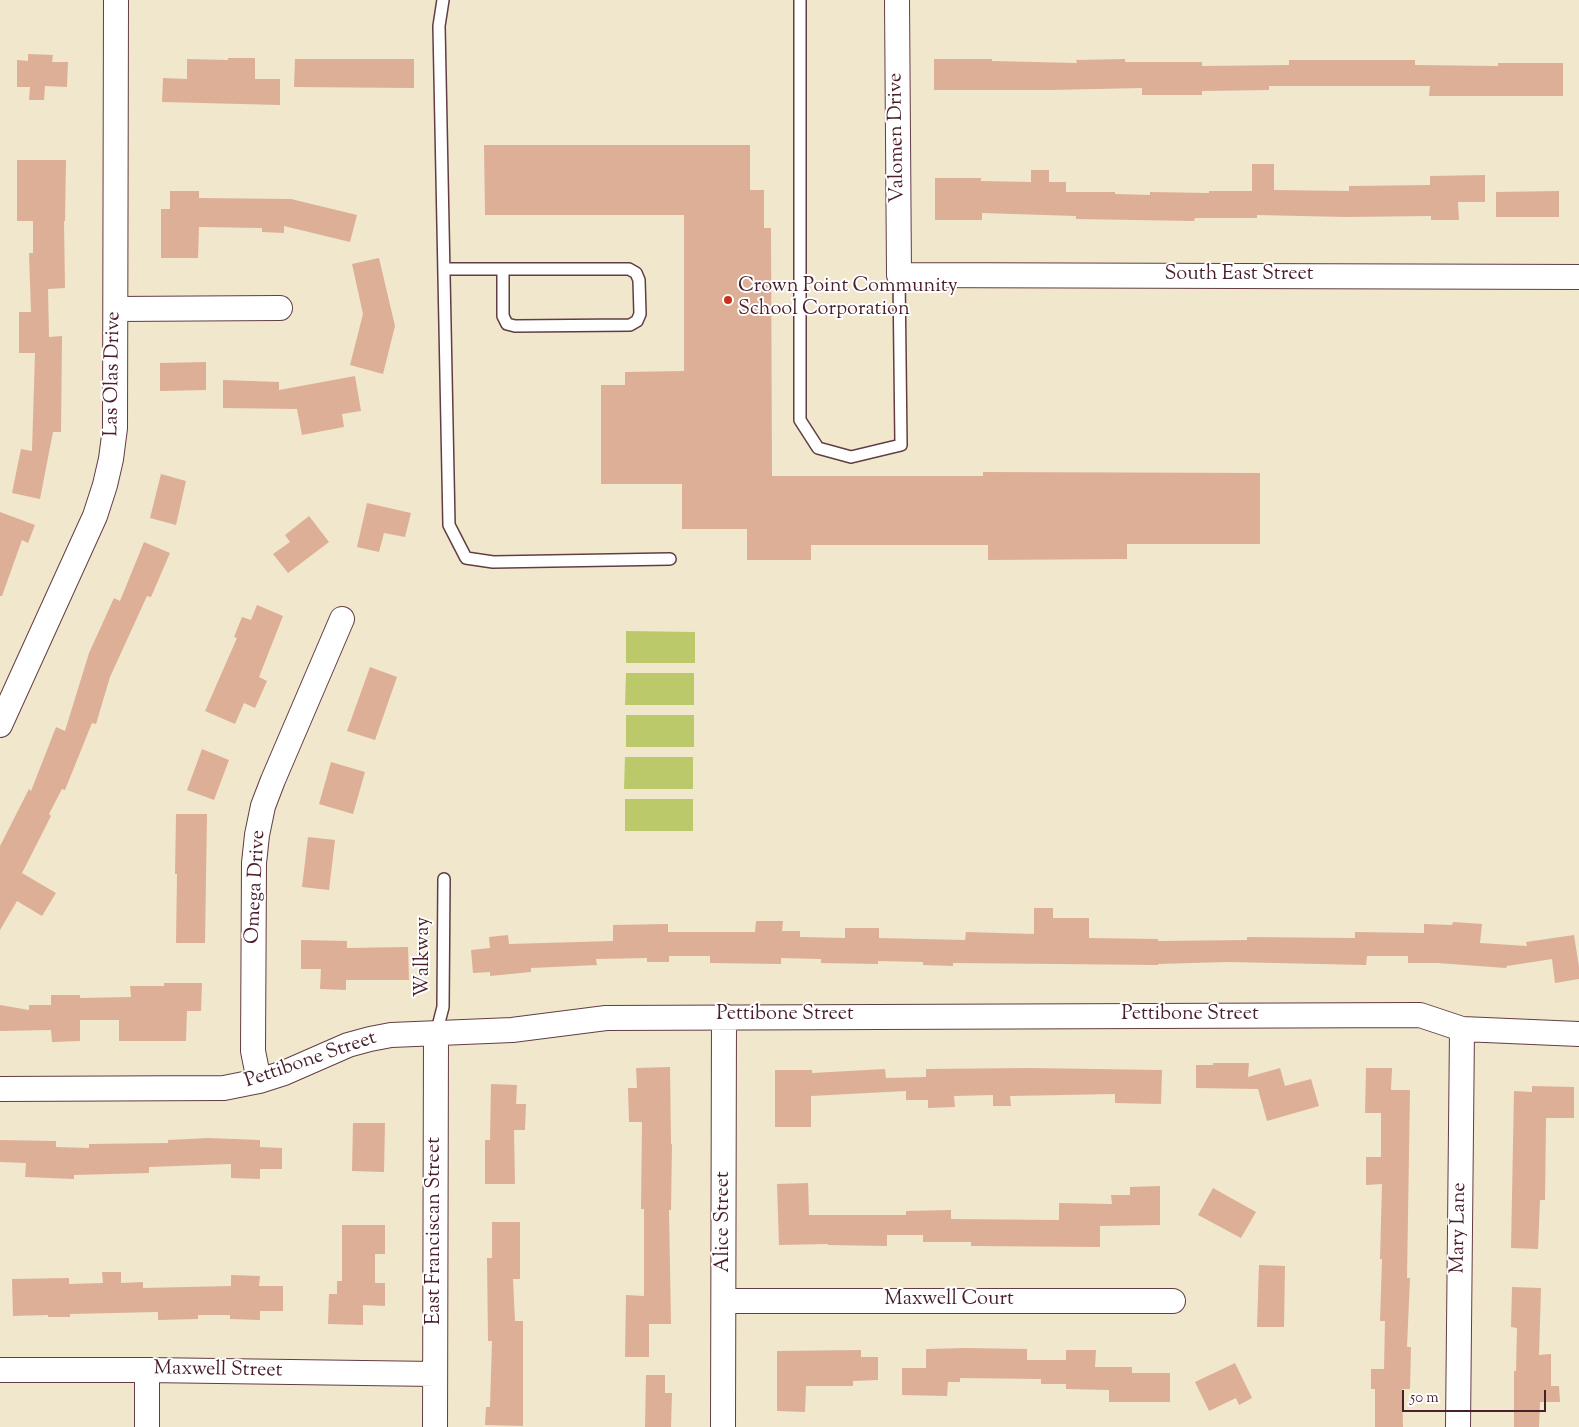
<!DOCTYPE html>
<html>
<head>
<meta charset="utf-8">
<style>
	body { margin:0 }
	#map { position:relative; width:1579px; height:1427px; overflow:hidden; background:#f1e7cd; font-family:"Sorts Mill Goudy",serif }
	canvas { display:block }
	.scale { position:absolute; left:1402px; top:1390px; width:144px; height:22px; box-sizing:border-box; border:2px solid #4a1f2b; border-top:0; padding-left:6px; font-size:15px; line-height:18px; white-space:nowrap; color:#4a1f2b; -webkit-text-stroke:4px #fff; paint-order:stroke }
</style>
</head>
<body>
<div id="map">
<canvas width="1579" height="1427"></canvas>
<div class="scale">50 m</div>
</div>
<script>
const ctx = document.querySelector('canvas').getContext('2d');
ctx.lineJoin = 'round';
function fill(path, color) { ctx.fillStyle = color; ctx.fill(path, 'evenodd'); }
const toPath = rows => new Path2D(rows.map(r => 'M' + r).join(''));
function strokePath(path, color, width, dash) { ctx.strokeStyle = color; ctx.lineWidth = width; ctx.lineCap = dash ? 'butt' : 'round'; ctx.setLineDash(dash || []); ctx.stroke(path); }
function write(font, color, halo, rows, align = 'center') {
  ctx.font = font + ' "Sorts Mill Goudy",serif'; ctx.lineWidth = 4; ctx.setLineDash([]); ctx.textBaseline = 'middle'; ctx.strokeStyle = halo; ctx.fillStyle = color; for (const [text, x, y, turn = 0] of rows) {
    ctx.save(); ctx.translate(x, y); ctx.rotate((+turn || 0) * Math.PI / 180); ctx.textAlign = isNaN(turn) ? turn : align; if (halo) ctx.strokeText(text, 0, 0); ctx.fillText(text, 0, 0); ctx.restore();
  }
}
const green = toPath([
	[626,631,695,632,695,663,626,663],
	[626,673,694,673,694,705,625,705],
	[626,715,694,715,694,747,626,747],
	[625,757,693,757,693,789,624,789],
	[625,799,693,799,693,831,625,831]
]);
const building = toPath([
	[28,54,53,55,52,62,68,62,67,87,45,86,44,100,29,100,30,87,17,87,17,60,28,61],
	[228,58,255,58,255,79,280,79,280,105,162,102,163,78,187,79,187,59,228,60],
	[295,59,414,59,414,88,294,87],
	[934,59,992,59,992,61,1077,63,1076,60,1125,59,1125,62,1202,62,1202,66,1289,65,1289,60,1415,60,1415,65,1498,66,1498,63,1563,63,1563,96,1429,96,1430,86,1269,86,1269,90,1202,91,1202,95,1142,95,1142,88,1050,90,934,90],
	[484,145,750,145,750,190,764,190,764,228,771,228,772,476,983,476,983,472,1260,473,1260,544,1127,544,1127,559,988,560,988,545,811,545,811,560,747,560,747,529,682,529,682,484,601,484,601,385,625,385,625,372,684,371,684,215,485,215],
	[17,160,66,160,65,221,64,221,65,288,48,289,49,337,62,336,61,432,53,432,40,499,12,493,21,449,32,451,35,353,19,353,19,312,31,312,29,253,33,253,33,221,17,221],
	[1252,164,1274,164,1274,190,1349,191,1349,186,1430,185,1430,176,1485,175,1485,202,1458,202,1459,220,1431,220,1431,216,1346,217,1257,215,1257,218,1195,218,1194,221,1076,219,1076,216,982,213,982,220,935,220,935,178,981,178,981,181,1031,182,1031,170,1049,170,1049,182,1066,182,1066,192,1115,192,1115,194,1150,195,1150,192,1209,193,1209,191,1252,191],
	[170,191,199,191,199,198,291,199,357,215,350,242,284,226,284,233,262,232,262,228,199,227,198,258,161,258,161,209,170,209],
	[1559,191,1559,217,1496,217,1496,192],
	[379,258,395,326,383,374,350,365,363,314,352,264],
	[206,362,206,390,160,391,160,363],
	[355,376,361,411,342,414,344,427,302,435,297,409,223,408,223,380,279,382,279,390],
	[161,474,186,481,176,525,150,518],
	[367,503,411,513,405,537,384,533,379,552,357,547],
	[0,512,35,525,28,543,22,540,2,596,0,596],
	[309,516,329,542,288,573,273,554,290,542,285,535],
	[144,542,170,553,151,597,147,596,110,677,96,724,92,723,65,790,62,789,49,814,51,816,22,873,56,893,42,916,17,901,0,930,0,846,29,789,31,791,56,727,65,731,89,653,114,598,120,601],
	[257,605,283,616,259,677,267,681,255,708,244,703,235,724,205,711,237,638,234,637,242,617,251,620],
	[370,667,397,677,375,740,347,731],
	[202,749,229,760,214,800,187,790],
	[331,762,365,772,353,814,319,804],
	[176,814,207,814,205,943,176,943,177,874,175,874],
	[308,837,335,840,329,890,302,887],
	[1034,908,1053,908,1053,918,1089,918,1089,938,1158,939,1158,941,1247,940,1247,937,1355,938,1355,932,1424,933,1424,924,1452,925,1453,922,1482,924,1480,943,1527,946,1526,942,1574,935,1579,967,1579,979,1555,983,1552,959,1507,966,1506,968,1437,963,1408,963,1408,956,1367,956,1366,965,1228,962,1158,964,1158,965,953,963,953,966,923,965,923,962,878,961,878,964,821,963,821,959,781,958,781,964,710,963,710,956,669,956,669,962,647,962,647,958,596,959,597,965,531,968,531,972,490,976,490,972,473,973,471,950,490,948,489,937,508,935,509,944,613,941,613,925,668,924,668,932,755,932,756,921,783,921,782,931,800,931,800,937,845,938,845,928,879,928,879,938,965,940,966,932,1034,934],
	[301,940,347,941,347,948,408,947,409,980,346,980,346,990,320,989,321,969,301,969],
	[164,983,202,983,201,1011,187,1011,186,1041,119,1041,119,1020,80,1020,80,1041,52,1042,51,1030,0,1031,0,1005,29,1010,29,1005,51,1005,51,995,80,995,80,998,131,997,130,986,164,986],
	[1213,1063,1249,1063,1248,1077,1280,1068,1285,1086,1311,1079,1319,1106,1267,1121,1258,1089,1196,1088,1196,1065,1213,1065],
	[670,1067,671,1144,672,1144,671,1210,669,1210,671,1324,649,1324,649,1357,625,1357,626,1295,644,1296,644,1209,641,1209,642,1122,629,1122,628,1088,637,1088,636,1068],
	[1029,1068,1162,1070,1161,1104,1115,1103,1115,1094,1010,1096,1011,1106,993,1106,993,1095,954,1096,955,1107,928,1108,928,1100,906,1100,906,1091,811,1096,811,1127,775,1127,775,1070,812,1070,812,1073,885,1069,886,1078,926,1077,926,1069],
	[1366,1068,1392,1068,1391,1090,1410,1090,1407,1278,1410,1278,1407,1347,1411,1347,1410,1389,1402,1389,1403,1427,1375,1427,1375,1389,1371,1389,1371,1369,1384,1369,1385,1321,1380,1321,1382,1259,1380,1259,1382,1184,1366,1185,1366,1157,1381,1157,1381,1113,1365,1113],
	[491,1084,517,1085,516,1104,526,1104,525,1130,514,1130,515,1184,485,1184,485,1140,490,1140],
	[1532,1086,1574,1087,1574,1118,1546,1118,1545,1200,1540,1200,1538,1249,1511,1248,1514,1091,1532,1092],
	[353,1123,385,1123,384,1172,352,1171],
	[208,1138,260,1140,260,1147,282,1148,282,1169,260,1169,260,1179,231,1178,231,1164,149,1167,149,1173,74,1175,74,1179,25,1177,26,1163,0,1162,0,1140,56,1141,56,1147,89,1148,89,1144,168,1143,168,1140],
	[808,1183,809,1215,906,1215,906,1211,951,1210,951,1219,1059,1220,1059,1203,1112,1204,1111,1195,1130,1195,1130,1187,1160,1186,1160,1225,1100,1226,1100,1247,971,1246,971,1242,923,1242,923,1235,887,1235,887,1246,828,1245,828,1244,779,1245,777,1184],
	[1213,1188,1256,1212,1241,1238,1198,1215],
	[492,1222,520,1222,520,1279,513,1279,515,1321,523,1321,523,1426,485,1425,486,1407,490,1407,492,1341,488,1341,487,1258,492,1258],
	[342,1225,385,1225,385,1254,375,1254,375,1283,385,1283,385,1306,363,1305,363,1325,328,1324,329,1294,337,1294,337,1281,342,1281],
	[1259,1265,1285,1266,1284,1327,1257,1327],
	[102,1272,121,1272,121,1283,143,1282,143,1288,231,1286,231,1275,260,1276,259,1286,283,1286,283,1311,260,1311,260,1320,230,1319,230,1315,198,1315,198,1319,158,1320,158,1312,70,1314,70,1317,48,1317,48,1315,13,1316,12,1279,69,1278,69,1284,103,1283],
	[1512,1287,1541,1288,1539,1355,1551,1354,1551,1386,1559,1386,1560,1402,1540,1402,1539,1427,1514,1427,1514,1371,1516,1371,1517,1328,1511,1327],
	[966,1348,1027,1349,1027,1360,1066,1360,1066,1350,1096,1350,1095,1367,1132,1367,1132,1373,1170,1373,1170,1402,1109,1402,1109,1390,1066,1389,1066,1384,1041,1384,1041,1379,960,1378,960,1382,948,1382,947,1396,902,1395,902,1368,926,1368,926,1349],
	[861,1350,861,1357,878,1357,878,1380,853,1381,853,1386,806,1386,805,1412,777,1411,777,1351],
	[1235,1363,1252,1398,1239,1405,1236,1398,1209,1411,1195,1382],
	[646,1375,665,1375,665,1393,672,1393,671,1427,645,1427]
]);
const service = toPath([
	[443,0,439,26,449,525,466,558,493,562,670,559],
	[800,0,800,420,818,448,851,457,901,445,899,275],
	[444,269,629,269,636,273,639,280,640,314,637,321,630,325,515,326,507,324,503,316,503,269],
	[436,1034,443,1007,444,879]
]);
const minor = toPath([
	[897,0,899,275,1579,277],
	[116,309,280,308],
	[0,725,95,516,105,485,111,459,115,428,116,0],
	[259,1081,253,1051,254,863,257,835,263,806,273,780,342,619],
	[0,1089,224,1088,259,1081,284,1073,348,1045,370,1039,391,1035,512,1030,606,1018,1420,1015,1462,1029,1579,1034],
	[725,1301,1173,1301],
	[0,1370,147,1370,435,1374],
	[147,1370,147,1427],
	[435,1427,436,1034],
	[723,1427,724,1016],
	[1458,1427,1462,1029]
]);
const markers = [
	[728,300,5,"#c8321e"]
];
const streetNames = [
	["Valomen Drive",898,138,-91],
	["South East Street",1239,276],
	["Las Olas Drive",114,374,-89],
	["Omega Drive",257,887,-87],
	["Walkway",425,957,-90],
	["Pettibone Street",785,1016],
	["Pettibone Street",1190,1016],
	["Pettibone Street",311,1061,-19],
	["Alice Street",725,1222,-90],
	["Mary Lane",1460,1228,-89],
	["East Franciscan Street",436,1231,-90],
	["Maxwell Court",949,1301],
	["Maxwell Street",218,1371,1]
];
const poiNames = [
	["Crown Point Community",738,288],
	["School Corporation",738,311]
];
fill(green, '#bcc96b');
fill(building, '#ddaf96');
strokePath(service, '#633d43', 14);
strokePath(minor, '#633d43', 26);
strokePath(service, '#fff', 11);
strokePath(minor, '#fff', 24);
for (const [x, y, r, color] of markers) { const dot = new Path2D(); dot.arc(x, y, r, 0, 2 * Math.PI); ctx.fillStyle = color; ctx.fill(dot); strokePath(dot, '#fff', 2); }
write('20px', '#4a1f2b', '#fff', streetNames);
write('20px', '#4a1f2b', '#fff', poiNames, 'left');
</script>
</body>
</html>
